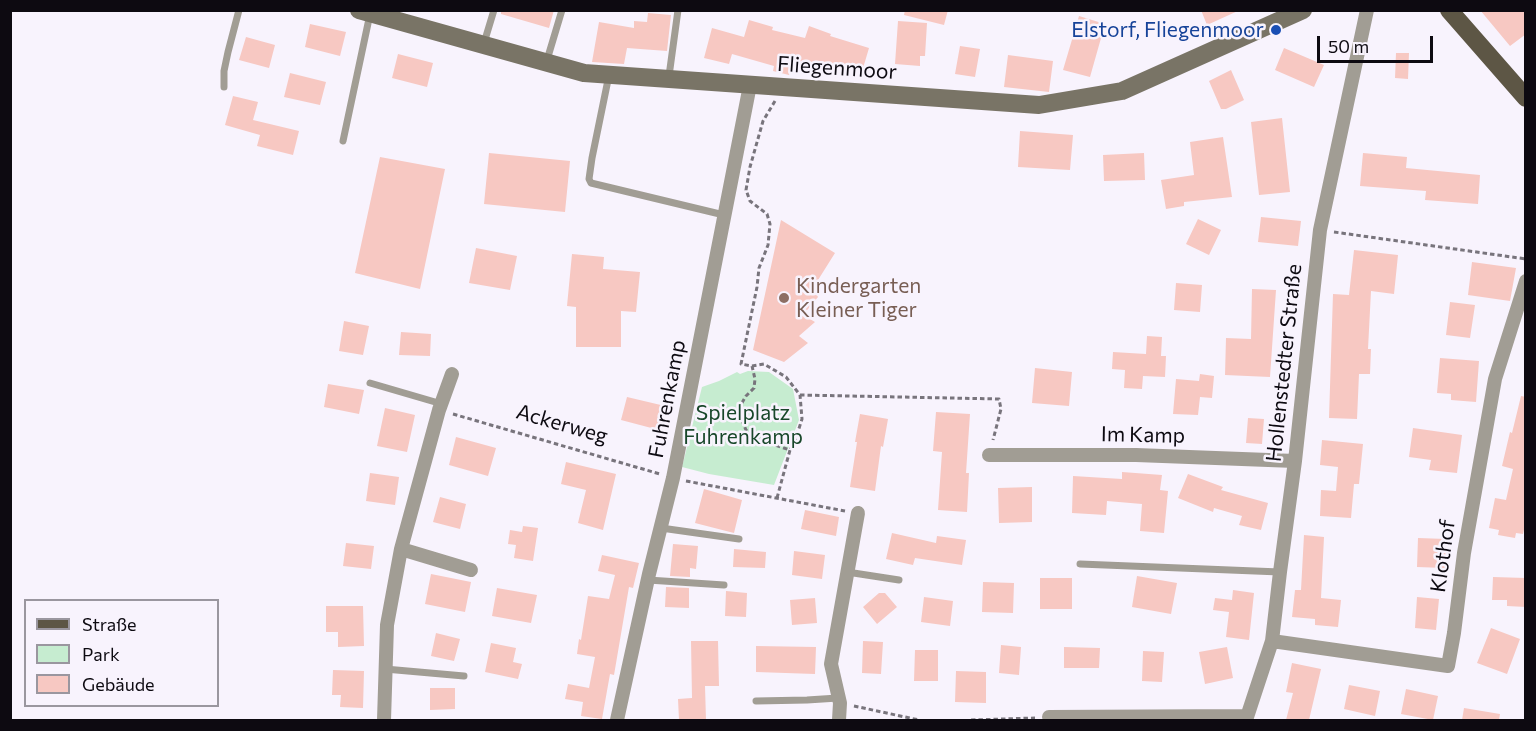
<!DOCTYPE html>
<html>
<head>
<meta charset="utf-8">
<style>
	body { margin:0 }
	#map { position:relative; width:1536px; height:731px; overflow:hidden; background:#f8f3fd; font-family:Commissioner,sans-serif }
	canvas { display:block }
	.frame { position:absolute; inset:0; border:12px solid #0d0a11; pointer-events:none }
	.legend { position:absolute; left:24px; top:599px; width:195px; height:108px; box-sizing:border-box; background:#f8f3fd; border:2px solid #9a969f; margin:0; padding:8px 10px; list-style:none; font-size:18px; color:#0d0a11 }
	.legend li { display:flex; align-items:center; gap:12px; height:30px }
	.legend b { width:30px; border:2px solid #9a969f }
	.scale { position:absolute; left:1317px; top:36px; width:116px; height:27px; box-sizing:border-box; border:3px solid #0d0a11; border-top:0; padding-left:8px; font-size:18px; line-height:21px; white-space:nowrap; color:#0d0a11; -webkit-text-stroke:4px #f8f3fd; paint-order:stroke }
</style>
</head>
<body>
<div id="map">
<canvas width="1536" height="731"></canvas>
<div class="frame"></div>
<ul class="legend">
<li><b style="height:8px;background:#5d5645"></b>Straße</li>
<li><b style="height:16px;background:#c6ecd0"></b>Park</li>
<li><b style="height:16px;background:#f7c8c2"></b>Gebäude</li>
</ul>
<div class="scale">50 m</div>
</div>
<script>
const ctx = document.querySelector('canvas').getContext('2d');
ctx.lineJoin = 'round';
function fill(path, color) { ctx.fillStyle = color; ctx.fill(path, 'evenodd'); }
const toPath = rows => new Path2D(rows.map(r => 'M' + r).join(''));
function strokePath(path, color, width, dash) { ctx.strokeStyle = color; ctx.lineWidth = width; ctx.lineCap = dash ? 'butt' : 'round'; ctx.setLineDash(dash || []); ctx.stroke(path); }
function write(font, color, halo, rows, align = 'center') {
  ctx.font = font + ' Commissioner,sans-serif'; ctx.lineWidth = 5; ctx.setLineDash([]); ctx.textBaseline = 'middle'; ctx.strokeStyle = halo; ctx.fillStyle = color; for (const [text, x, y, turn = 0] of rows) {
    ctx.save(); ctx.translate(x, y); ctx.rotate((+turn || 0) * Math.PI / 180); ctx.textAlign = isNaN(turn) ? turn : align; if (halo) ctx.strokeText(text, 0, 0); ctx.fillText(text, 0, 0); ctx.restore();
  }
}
const green = toPath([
	[748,371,769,372,793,389,799,420,774,485,709,474,682,467,702,387,719,381,737,372,740,374]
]);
const building = toPath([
	[501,10,554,10,549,28,501,14],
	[905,10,948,10,944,25,904,15],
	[1201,10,1240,10,1207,25],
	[1480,10,1526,10,1526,34,1510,46],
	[648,13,671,15,667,51,627,48,624,64,592,62,599,22,634,28,634,21,647,22],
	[1079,16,1105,24,1090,77,1063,70],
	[749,20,773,27,772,30,805,38,809,26,831,34,830,36,869,48,861,75,821,64,819,71,793,63,789,75,773,71,774,66,732,54,729,64,704,58,712,28,744,37],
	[898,21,927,23,925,56,920,56,920,66,895,64],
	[310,24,346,32,340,56,305,47],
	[246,37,275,45,269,68,239,60],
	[960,46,980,49,975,77,955,74],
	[1284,48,1324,65,1314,87,1275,70],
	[1396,53,1409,53,1408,79,1395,78],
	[398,54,433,63,427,87,392,78],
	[1008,55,1053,61,1049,92,1004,87],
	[1231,70,1244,100,1226,109,1221,109,1209,81],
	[290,73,326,82,320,105,284,97],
	[233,96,258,102,253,120,299,131,293,155,257,146,260,135,225,125],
	[1282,118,1290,192,1259,195,1251,122],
	[1020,131,1073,135,1070,170,1018,167],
	[1223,137,1232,197,1184,202,1184,206,1166,209,1161,180,1194,175,1190,142],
	[489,153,570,161,565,212,484,204],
	[1144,153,1145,180,1104,181,1103,155],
	[1363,153,1407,157,1406,168,1480,175,1478,204,1425,200,1426,191,1360,186],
	[380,157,445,169,420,289,355,273],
	[1261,217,1301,221,1298,246,1258,242],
	[1198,219,1221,230,1209,255,1186,244],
	[781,220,835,253,813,288,818,297,803,315,815,322,799,336,808,343,784,362,753,350],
	[476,248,517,256,510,290,469,283],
	[1354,250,1398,255,1394,294,1371,291,1368,349,1371,349,1370,374,1359,374,1357,419,1329,418,1333,294,1349,295],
	[572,254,604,257,603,269,640,272,636,312,621,311,621,347,576,347,576,307,567,306],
	[1472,262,1516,268,1510,301,1468,295],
	[1176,283,1202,285,1200,312,1174,310],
	[1252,289,1276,290,1270,377,1225,375,1226,338,1251,339],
	[1450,302,1475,305,1470,338,1446,335],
	[344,321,369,326,363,355,339,351],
	[401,332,431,334,430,356,399,355],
	[1147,336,1162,337,1161,356,1166,356,1165,377,1143,376,1142,389,1124,388,1125,370,1112,369,1113,352,1146,354],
	[1440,358,1479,361,1476,402,1451,400,1451,394,1437,393],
	[1035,368,1072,372,1069,406,1032,403],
	[1200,374,1214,376,1212,398,1200,397,1198,415,1173,414,1176,379,1199,381],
	[328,384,364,390,359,414,324,407],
	[1521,396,1526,397,1526,521,1523,534,1516,533,1515,538,1498,535,1499,530,1489,528,1495,498,1506,500,1513,469,1502,466,1510,432,1512,433],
	[627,397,665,406,659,430,621,420],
	[385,408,415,415,407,452,377,446],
	[936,412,970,414,966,473,969,473,967,512,938,510,942,452,933,451],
	[860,414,888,419,883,447,881,446,875,491,850,487,857,442,855,442],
	[1248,418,1264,419,1262,444,1246,443],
	[1413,428,1462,435,1457,473,1429,470,1431,460,1409,457],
	[456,437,496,448,488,476,449,465],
	[1322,440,1363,444,1359,484,1354,484,1351,518,1320,516,1321,490,1336,491,1338,467,1320,465],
	[566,462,616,474,603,530,578,523,586,490,561,484],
	[1122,472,1162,475,1160,490,1168,491,1164,533,1140,531,1142,504,1107,501,1106,515,1072,513,1073,476,1122,479],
	[370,473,399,477,395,505,366,501],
	[1188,474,1223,487,1221,490,1268,503,1261,530,1239,525,1242,516,1214,508,1213,512,1178,498],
	[1032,487,1032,522,999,523,998,488],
	[704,489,742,500,734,533,695,523],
	[440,497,466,504,460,529,433,522],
	[805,510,839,517,836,536,801,529],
	[523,526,538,528,533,561,514,558,516,545,508,544,510,530,522,532],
	[892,533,936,543,937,536,966,540,962,565,915,558,913,565,886,559],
	[1304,535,1324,537,1321,598,1341,600,1338,627,1315,625,1315,619,1292,617,1295,590,1301,590],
	[1418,538,1446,539,1445,568,1417,567],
	[346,543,374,546,371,569,343,566],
	[673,544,698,546,696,569,690,568,690,577,670,576],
	[734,549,766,552,765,568,733,567],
	[794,551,825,555,822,579,792,575],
	[602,555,639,563,633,588,629,587,614,675,610,674,602,719,581,716,583,702,565,699,568,684,589,688,595,657,577,654,579,639,581,640,588,596,609,599,615,575,598,571],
	[431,574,471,582,465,612,425,604],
	[1137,576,1177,583,1171,614,1132,607],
	[1493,577,1526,578,1526,607,1507,606,1507,600,1492,600],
	[1040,578,1072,578,1072,609,1040,609],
	[983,582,1014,583,1013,613,982,612],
	[666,587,689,588,689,608,665,607],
	[497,588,537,595,531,623,492,616],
	[1233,590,1254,593,1249,640,1226,637,1229,612,1213,610,1215,598,1232,600],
	[726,591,747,593,746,617,725,616],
	[879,593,885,593,897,607,877,624,863,607],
	[924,597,953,601,950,626,921,622],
	[1417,597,1439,599,1436,630,1415,628],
	[815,598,817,623,792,625,790,600],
	[326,606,363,606,364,646,338,647,338,632,326,632],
	[1491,628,1520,639,1507,674,1477,663],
	[436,633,460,639,454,661,431,656],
	[691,641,718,641,719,686,705,686,706,720,679,720,678,699,692,698],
	[863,641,883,642,881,674,862,673],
	[491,643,516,648,513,662,522,664,518,679,485,672],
	[1001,645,1021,647,1019,675,999,673],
	[756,646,816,647,815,674,756,672],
	[1064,647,1100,648,1099,668,1064,668],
	[1227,647,1233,678,1205,684,1199,652],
	[915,650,938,650,938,681,914,681],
	[1143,651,1164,652,1162,682,1142,681],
	[1292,663,1321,669,1309,720,1286,720,1293,693,1286,692],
	[333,670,364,671,363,708,340,707,341,695,332,695],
	[956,671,986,672,986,703,955,702],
	[1349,685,1380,691,1375,716,1344,709],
	[430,688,455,688,455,709,430,710],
	[1406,689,1438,696,1433,720,1401,714],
	[1464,708,1500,714,1499,720,1462,720]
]);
const path = toPath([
	[775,101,763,121,750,167,746,190,750,201,767,214,770,224,768,245,759,268,757,287,741,364,752,366,755,379,754,388,746,396,740,406,741,418,746,430,756,439,790,450,777,498],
	[1334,232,1526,259],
	[752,366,764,364,786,377,800,395,802,419,795,441,790,450],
	[800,395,999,399,1001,409,993,440],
	[453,414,660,474],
	[686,481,845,511],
	[854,706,919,720],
	[971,720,1035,718]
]);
const lane = toPath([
	[484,43,494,10],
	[547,60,562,10],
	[609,75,592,158,589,179,591,183,724,215],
	[669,76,678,10],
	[224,87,224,71,228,52,239,10],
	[343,141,370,14],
	[370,383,442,404],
	[661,528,739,539],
	[1080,564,1280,572],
	[847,572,899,580],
	[648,580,724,585],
	[385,669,464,676],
	[756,701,807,700,838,698]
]);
const street = toPath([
	[989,455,1136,455,1295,461],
	[401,549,471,570],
	[1272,641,1448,666,1454,633,1464,553,1495,379,1526,281],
	[1049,717,1247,716],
	[384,720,387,625,401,549,439,410,452,374],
	[617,720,649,574,673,478,750,85],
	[839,720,840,703,831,664,858,513],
	[1246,720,1272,641,1280,572,1295,461,1320,230,1367,10]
]);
const secondary = toPath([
	[359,10,584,73,1039,105,1122,91,1303,10]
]);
const primary = toPath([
	[1449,10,1526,98]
]);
const markers = [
	[1276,30,6,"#1a4fb4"],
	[784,298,6,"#8d6e63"]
];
const transitNames = [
	["Elstorf, Fliegenmoor",1264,30]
];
const streetNames = [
	["Fliegenmoor",837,68,4],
	["Hollenstedter Straße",1284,363,-84],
	["Fuhrenkamp",667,399,-79],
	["Ackerweg",562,424,16],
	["Im Kamp",1143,435,1],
	["Klothof",1443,556,-82]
];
const educationNames = [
	["Kindergarten",796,286],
	["Kleiner Tiger",796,310]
];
const parkNames = [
	["Spielplatz",743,413],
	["Fuhrenkamp",743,437]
];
fill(green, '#c6ecd0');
fill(building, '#f7c8c2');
strokePath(path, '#78747c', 3, [4.5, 3]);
strokePath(lane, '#a19d94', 7);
strokePath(street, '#a19d94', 14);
strokePath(secondary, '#797466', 18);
strokePath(primary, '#5d5645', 18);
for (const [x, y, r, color] of markers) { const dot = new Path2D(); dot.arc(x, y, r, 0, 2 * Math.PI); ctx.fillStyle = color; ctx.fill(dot); strokePath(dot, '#f8f3fd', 2); }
write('21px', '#164399', '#f8f3fd', transitNames, 'right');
write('21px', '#0d0a11', '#f8f3fd', streetNames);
write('21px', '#785e54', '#f8f3fd', educationNames, 'left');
write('21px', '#18472a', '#f8f3fd', parkNames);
</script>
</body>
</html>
